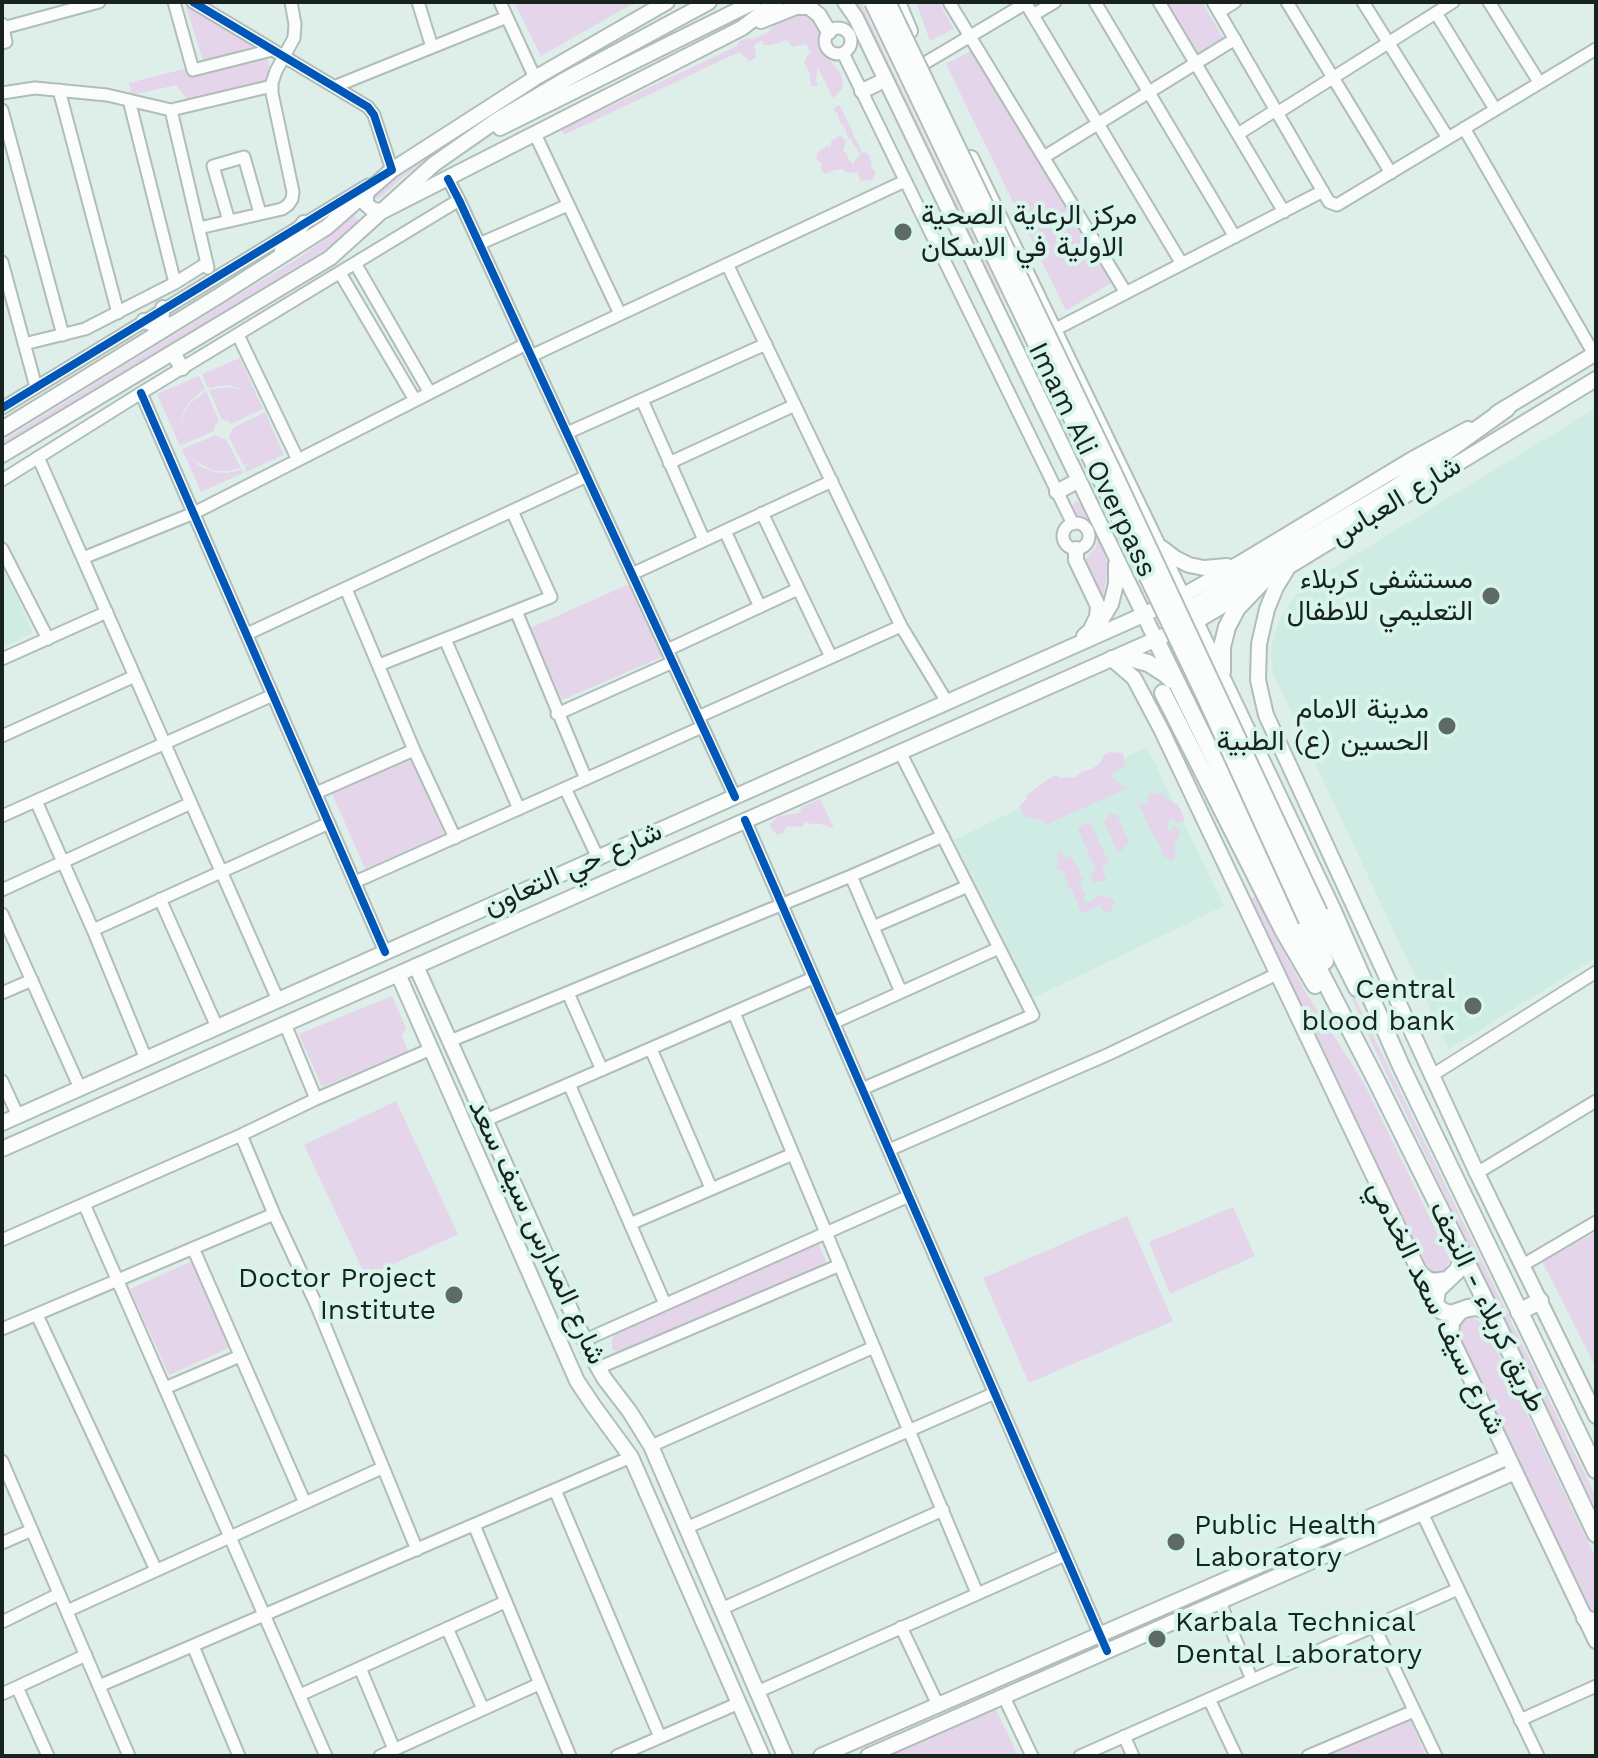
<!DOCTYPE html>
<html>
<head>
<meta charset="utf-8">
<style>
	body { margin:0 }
	#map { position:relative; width:1598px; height:1758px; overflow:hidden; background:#deefe9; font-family:"Work Sans",sans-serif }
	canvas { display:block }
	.frame { position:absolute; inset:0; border:4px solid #18221f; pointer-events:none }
</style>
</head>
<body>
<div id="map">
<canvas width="1598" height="1758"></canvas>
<div class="frame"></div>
</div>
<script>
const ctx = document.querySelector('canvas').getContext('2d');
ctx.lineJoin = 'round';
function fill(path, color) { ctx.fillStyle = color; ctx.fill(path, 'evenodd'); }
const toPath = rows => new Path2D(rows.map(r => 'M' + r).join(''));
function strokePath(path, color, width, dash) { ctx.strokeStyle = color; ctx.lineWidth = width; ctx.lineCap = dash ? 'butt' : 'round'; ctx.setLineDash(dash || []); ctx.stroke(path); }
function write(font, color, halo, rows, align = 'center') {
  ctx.font = font + ' "Work Sans",Vazirmatn,sans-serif'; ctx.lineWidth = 8; ctx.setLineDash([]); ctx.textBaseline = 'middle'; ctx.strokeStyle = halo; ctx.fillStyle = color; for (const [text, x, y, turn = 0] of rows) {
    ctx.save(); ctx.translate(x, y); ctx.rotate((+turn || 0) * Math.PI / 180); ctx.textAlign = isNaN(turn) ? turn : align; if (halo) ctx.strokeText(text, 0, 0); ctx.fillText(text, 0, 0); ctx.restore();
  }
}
const built = toPath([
	[1596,408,1596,958,1449,1049,1273,673,1271,654,1272,644,1280,618,1302,587],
	[2,563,33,633,2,648],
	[1147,747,1224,906,1033,998,954,840]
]);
const green = toPath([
	[514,2,636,2,541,56],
	[856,2,861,2,888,61,1001,294,998,295],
	[916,2,939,2,954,29,930,41],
	[1165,2,1202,2,1223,38,1196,54],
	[185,3,264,48,269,64,268,85,191,104,176,85,132,95,129,83,204,64],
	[801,10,810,11,820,31,818,36,820,49,839,71,842,78,843,83,842,89,833,98,818,68,816,79,818,86,811,86,810,74,804,63,808,53,811,54,806,44,793,47,786,40,772,45,763,45,762,41,754,45,756,57,750,61,739,52,564,135,561,129,737,46,738,43,741,40,750,38,752,40,768,32,778,20],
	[971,51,1111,283,1066,311,946,64],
	[837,105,840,106,853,132,853,136,860,147,861,153,865,152,870,156,870,160,872,162,871,166,876,173,872,180,860,181,858,173,856,172,847,173,842,169,834,170,825,174,821,169,821,163,817,160,816,157,818,152,827,146,830,147,832,139,834,140,840,135,846,141,843,151,847,153,848,158,854,165,854,161,860,155,856,147,854,147,852,140,848,138,845,128,839,121,838,114,833,110],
	[461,134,402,178,381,197,372,201,368,196,376,187],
	[353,214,358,220,355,225,328,248,2,446,2,441,297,259,320,243],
	[240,358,263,409,231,424,228,421,222,420,209,390,227,387,243,390,228,385,208,388,202,374],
	[199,376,205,389,188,403,182,416,181,435,183,416,189,404,206,391,219,421,215,425,214,431,184,444,183,443,180,446,157,394],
	[265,412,284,455,246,472,245,468,248,464,244,466,229,437,233,428],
	[216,435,220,438,226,439,241,468,228,471,214,471,193,460,201,467,214,472,228,473,242,469,243,473,201,492,182,449],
	[1077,501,1084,507,1104,548,1108,571,1103,598,1084,561,1096,547,1097,541,1088,524,1073,513,1072,505],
	[629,584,662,657,562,700,530,628],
	[1110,752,1123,753,1125,767,1110,774,1120,784,1128,788,1045,825,1045,821,1024,816,1019,806,1026,800,1027,795,1044,782,1055,775,1060,778,1075,777,1084,771,1092,769,1100,763,1104,755],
	[410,757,444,834,365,869,331,791],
	[1153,791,1156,795,1162,792,1167,799,1178,805,1183,815,1185,821,1178,823,1170,818,1167,829,1171,831,1175,826,1181,832,1175,842,1175,857,1172,861,1162,855,1161,847,1150,829,1138,802,1147,805,1148,795],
	[820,799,834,828,820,824,814,823,811,825,805,822,802,827,787,826,783,833,777,835,771,828,770,824,779,816,799,813,802,807],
	[1109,814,1117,814,1129,842,1123,850,1117,851,1104,822],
	[1090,822,1109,863,1102,867,1107,881,1098,881,1093,883,1090,876,1096,870,1077,828],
	[1061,850,1066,859,1071,855,1080,872,1080,877,1082,877,1083,880,1079,882,1086,896,1083,898,1085,903,1104,894,1106,898,1109,897,1115,902,1112,905,1113,909,1109,913,1104,912,1100,905,1082,914,1071,888,1069,889,1064,873,1056,868,1058,862,1057,854],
	[1257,896,1271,929,1305,991,1364,1083,1447,1253,1450,1261,1443,1271,1437,1273,1426,1270,1249,899],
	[1343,979,1358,1004,1596,1497,1596,1509,1365,1029],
	[392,996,406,1028,402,1036,408,1051,322,1087,299,1034],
	[396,1101,458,1234,366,1277,304,1145],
	[1233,1207,1255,1256,1170,1294,1149,1242],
	[1127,1216,1173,1321,1029,1383,983,1278],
	[1596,1232,1596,1368,1542,1261],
	[818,1243,827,1264,632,1353,616,1352,612,1349,612,1338,617,1333],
	[192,1261,231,1347,169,1375,130,1289],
	[1472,1317,1484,1324,1596,1559,1596,1617,1590,1613,1457,1336,1457,1325,1466,1318],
	[996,1709,1018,1756,889,1756],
	[1410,1719,1426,1756,1323,1756]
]);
const minor = toPath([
	[174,2,193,70,272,50],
	[193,2,368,107,374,115,392,170,386,174],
	[418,2,432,47],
	[500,2,535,78],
	[949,2,1126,293],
	[1025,2,1182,264],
	[1095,2,1235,237],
	[1159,2,1284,212],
	[1213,2,1329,202,1337,205,1596,49],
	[1287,2,1391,173],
	[1363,2,1448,138],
	[1489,2,1539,82],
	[1219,12,1235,2],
	[1436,13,1495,109],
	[1033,15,1055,2],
	[2,24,6,42,2,43],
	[3,28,99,2],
	'825 41a13 13 0 1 1 26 0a13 13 0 1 1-26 0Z',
	[843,53,1073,524],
	[925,63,1026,3],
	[336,86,507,17],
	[59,90,118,313],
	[2,93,35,88,107,95,171,110,272,86],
	[129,100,175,283],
	[2,110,63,335],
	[171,110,208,268],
	[1277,113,1453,2],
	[1464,128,1594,354],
	[535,134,620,314],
	[1238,134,1276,110],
	[1044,157,1235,39],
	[448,179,459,200,735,797],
	[229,221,213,166,244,157,260,213],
	[199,228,282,209,288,205,292,199,293,192,272,93,272,83,276,71,294,38,295,24,291,2],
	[479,244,568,205],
	[2,262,36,387],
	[355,263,430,393],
	[727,264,901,626,947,702],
	[340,273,415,400],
	[1054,330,1323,191],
	[238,335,298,460],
	[24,344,85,329,175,283,207,263],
	[531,356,905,181],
	[141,393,385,952],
	[642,400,704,540],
	[2,408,368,185],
	[567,433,766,344],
	[38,457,278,1000],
	[669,463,795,405],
	[2,480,141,393,459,200],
	[762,513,831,657],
	'1063 536a13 13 0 1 1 26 0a13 13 0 1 1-26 0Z',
	[725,531,760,607],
	[2,549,48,639],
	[83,558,194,513,526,344],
	[632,574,832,481],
	[346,589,414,750,455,838],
	[516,611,586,779],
	[247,634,587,476],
	[445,639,519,809],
	[667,650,798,589],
	[2,659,107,612],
	[379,665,551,597,512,511],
	[557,714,673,662],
	[698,717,901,626],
	[2,736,135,676],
	[565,788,598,858],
	[316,793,414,750],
	[36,801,93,930,146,1059],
	[2,816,273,695],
	[745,820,1107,1651],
	[851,876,901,992],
	[355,882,702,727],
	[2,890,191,803],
	[160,899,217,1027],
	[2,914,80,1088],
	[873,927,968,886],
	[93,930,329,823],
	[2,993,32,980],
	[568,993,602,1070],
	[734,1013,977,1593],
	[833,1023,999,948],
	[450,1041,851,876,943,836],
	[651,1049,711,1188],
	[1431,1076,1596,972],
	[2,1081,18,1116],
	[569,1084,665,1304],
	[862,1089,1033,1015,900,752],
	[316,1099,431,1049],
	[486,1120,813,978],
	[241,1135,274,1214,316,1304,417,1550],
	[889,1150,1109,1054,1277,974],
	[1477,1173,1596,1101],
	[84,1204,326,1756],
	[630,1224,793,1154],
	[2,1240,241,1135,316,1099,285,1024],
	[193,1248,305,1503],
	[1523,1265,1596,1222],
	[37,1315,156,1570],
	[2,1329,274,1214],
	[585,1340,909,1196],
	[598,1368,840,1265],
	[165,1388,240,1356],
	[651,1446,874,1347],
	[2,1461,129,1756],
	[555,1490,660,1737],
	[1422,1513,1538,1756],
	[474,1525,570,1756],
	[686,1528,995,1393],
	[2,1543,32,1530],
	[1220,1602,1252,1680],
	[721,1609,943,1510],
	[67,1611,382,1468],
	[2,1622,59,1594],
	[1374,1626,1436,1756],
	[901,1627,938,1705],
	[447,1628,483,1709],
	[193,1646,239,1756],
	[360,1668,394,1749],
	[99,1686,631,1457],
	[17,1687,48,1756],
	[757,1692,1065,1555],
	[2,1694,86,1655],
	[300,1695,505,1602],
	[1004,1697,1032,1756],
	[1209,1699,1236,1756],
	[1520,1720,1596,1686],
	[1124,1736,1133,1756],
	[380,1756,539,1684],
	[617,1756,739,1703],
	[1080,1756,1458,1589],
	[1308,1756,1414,1711]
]);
const major = toPath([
	[845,2,856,18,1156,640],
	[898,2,910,31],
	[761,21,796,7,809,7,819,15,829,32],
	[862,91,885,80],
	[500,128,754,2],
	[971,158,1195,622],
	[369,190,366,194,366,204,373,210,383,211,742,28,776,2],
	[282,251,304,223],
	[163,308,161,318,165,323,170,326],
	[144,321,154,324,157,334],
	[173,353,182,368],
	[1497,413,1596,353],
	[2,429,217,297,327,227,392,170,535,78,667,2],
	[2,455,330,258,434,164,497,120,561,82,709,2],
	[1057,492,1079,480],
	[1162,548,1175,558,1189,565,1204,568,1227,566],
	[1076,549,1076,560,1098,606,1097,617,1092,627],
	[1286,571,1276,587,1267,609,1259,644,1258,680,1266,715,1477,1173,1596,1416],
	[1084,636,1100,622,1111,604,1116,584,1116,564],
	[1112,659,1134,678,1161,729,1436,1307],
	[416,966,590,1353,604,1378,630,1412,651,1446,785,1756],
	[398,974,577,1381,593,1405,631,1457,762,1756],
	[2,1123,1143,615,1182,596,1247,559,1411,460,1468,429],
	[2,1149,1195,622,1288,567,1596,379],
	[1447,1329,1596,1641],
	[821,1756,1508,1457],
	[868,1756,1515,1472]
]);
const highway = toPath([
	[1195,606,1394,489,1507,408],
	[1195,622,1332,909,1401,1066,1596,1470],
	[1156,640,1296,925,1376,1080,1495,1320,1596,1534],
	[1112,659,1130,658,1148,663,1164,673,1172,680],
	[1222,672,1222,647,1227,627,1237,608,1263,581],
	[1163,693,1283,930,1315,985],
	[1319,913,1357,988],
	[1307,920,1325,961],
	[1460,1250,1461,1261,1458,1270,1437,1290,1435,1305,1442,1311,1451,1314,1468,1308,1477,1307,1485,1310,1494,1319],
	[1420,1274,1426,1279,1433,1282,1447,1280],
	[1519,1312,1540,1301],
	[1450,1337,1451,1322,1460,1311],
	[1585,1618,1596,1623]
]);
const highwayBridge = toPath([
	[873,2,1205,696,1307,920],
	[887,2,1111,468,1319,913]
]);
const cycleway = toPath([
	[448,179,459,200,735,797],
	[141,393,385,952],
	[2,408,392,170,374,115,368,107,193,2],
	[745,820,1107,1651]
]);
const markers = [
	[903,232,10,"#5d6a66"],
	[1491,596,10,"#5d6a66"],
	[1447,726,10,"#5d6a66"],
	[1473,1006,10,"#5d6a66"],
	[454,1295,10,"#5d6a66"],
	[1176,1542,10,"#5d6a66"],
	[1157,1639,10,"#5d6a66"]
];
const poiNames = [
	["مركز الرعاية الصحية",921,216,"left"],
	["الاولية في الاسكان",921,248,"left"],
	["مستشفى كربلاء",1473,580],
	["التعليمي للاطفال",1473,612],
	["مدينة الامام",1429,710],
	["الحسين (ع) الطبية",1429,742],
	["Central",1455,990],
	["blood bank",1455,1022],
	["Doctor Project",436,1279],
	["Institute",436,1311],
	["Public Health",1194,1526,"left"],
	["Laboratory",1194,1558,"left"],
	["Karbala Technical",1175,1623,"left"],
	["Dental Laboratory",1175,1655,"left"]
];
const streetNames = [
	["Imam Ali Overpass",1092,460,64],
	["شارع العباس",1396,501,-31],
	["شارع حي التعاون",573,869,-24],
	["شارع المدارس سيف سعد",537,1232,65],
	["طريق كربلاء - النجف",1487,1307,64],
	["شارع سيف سعد الخدمي",1436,1308,64]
];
fill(built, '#ceece3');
fill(green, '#e5d5ea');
strokePath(minor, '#b0bdb9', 15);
strokePath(major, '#b0bdb9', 18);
strokePath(highway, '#b0bdb9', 20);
strokePath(minor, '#fafdfc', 11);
strokePath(major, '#fafdfc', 14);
strokePath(highway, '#fafdfc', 16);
strokePath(highwayBridge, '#b0bdb9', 20, []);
strokePath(highwayBridge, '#fafdfc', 16);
strokePath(cycleway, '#0057b8', 8);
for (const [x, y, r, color] of markers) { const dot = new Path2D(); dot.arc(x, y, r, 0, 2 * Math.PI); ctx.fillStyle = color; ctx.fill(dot); strokePath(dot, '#d8f5ec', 3); }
write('28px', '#18221f', '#d8f5ec', poiNames, 'right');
write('28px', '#18221f', '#d8f5ec', streetNames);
</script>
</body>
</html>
